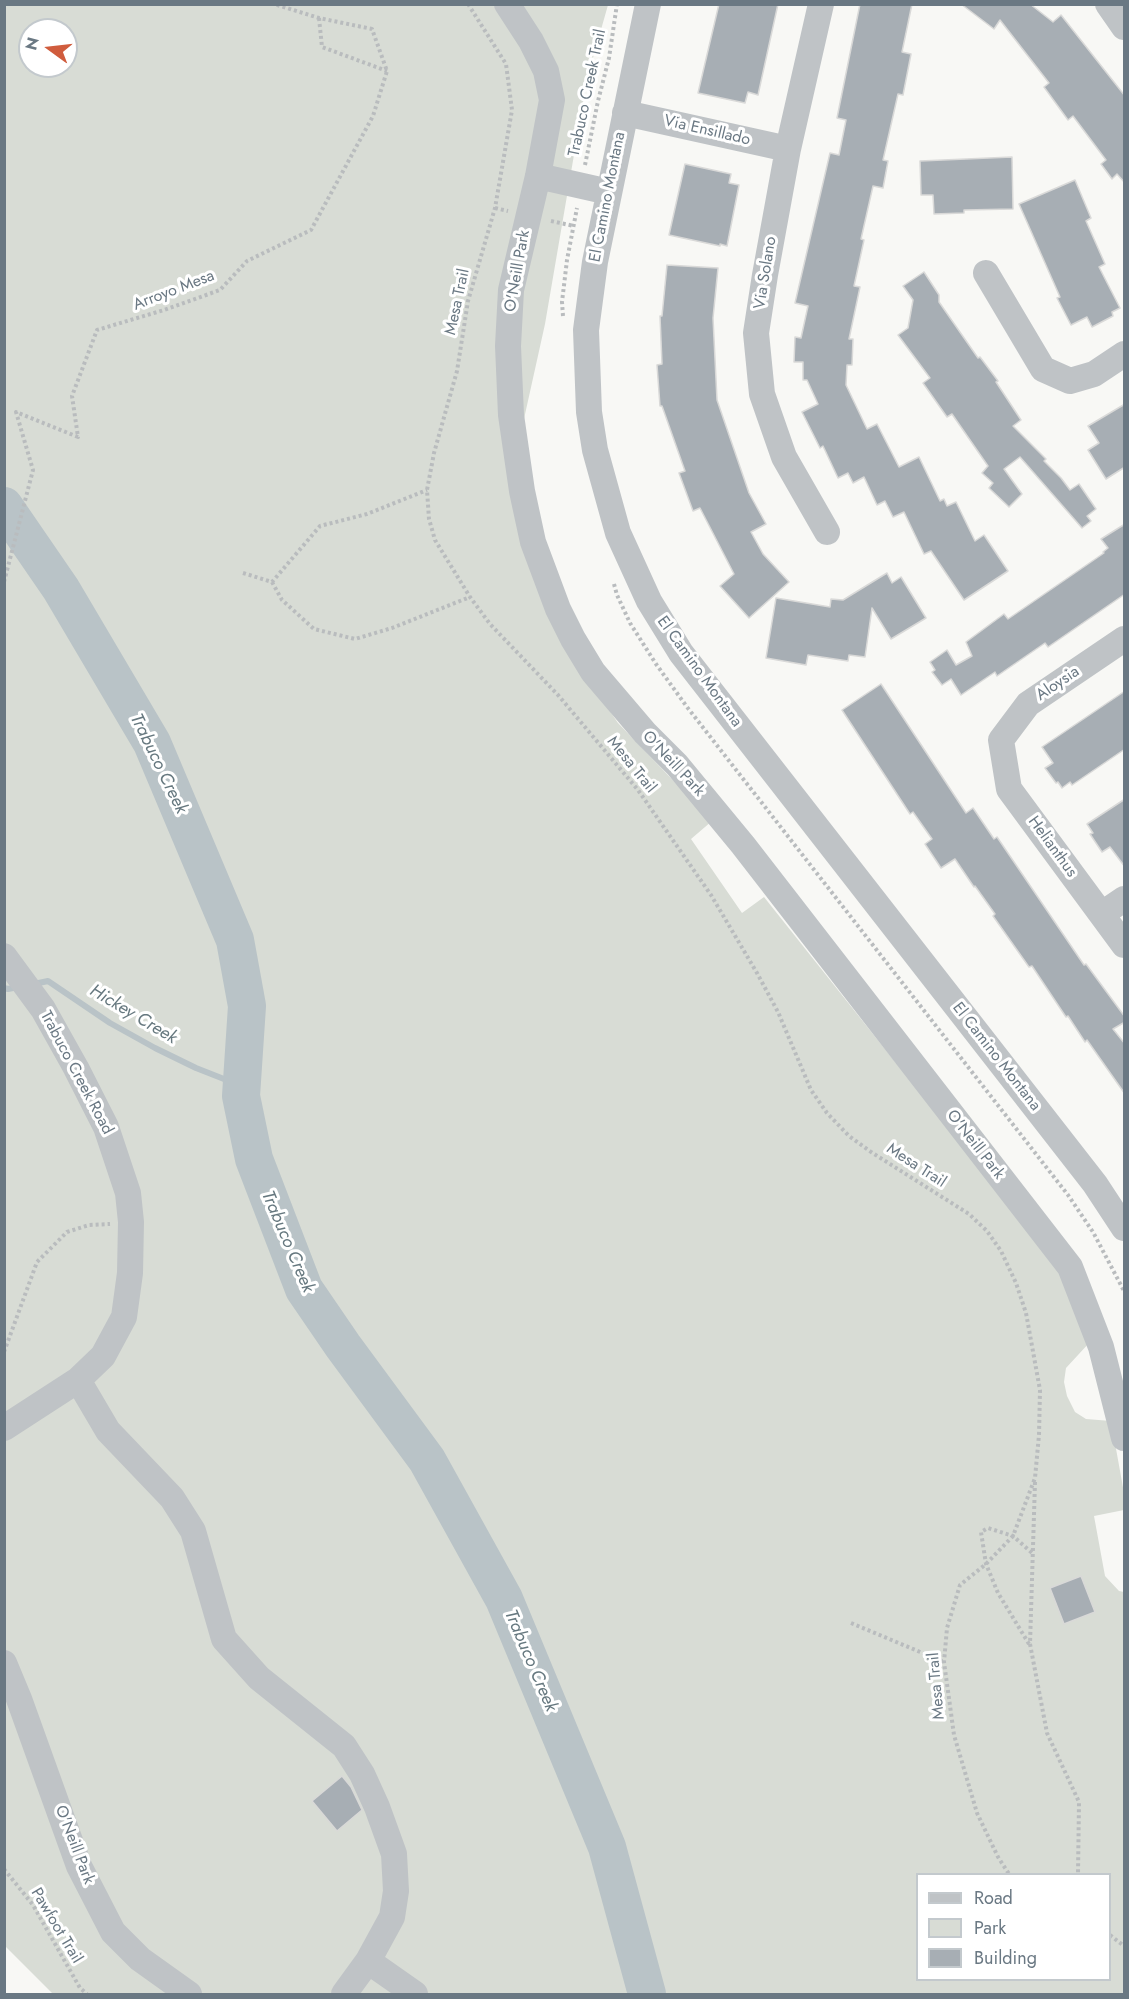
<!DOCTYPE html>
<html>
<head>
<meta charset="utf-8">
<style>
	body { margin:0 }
	#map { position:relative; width:1129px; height:1999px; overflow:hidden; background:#f8f8f5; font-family:Jost,sans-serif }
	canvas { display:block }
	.frame { position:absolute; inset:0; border:6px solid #6a7883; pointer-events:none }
	.legend { position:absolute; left:916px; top:1873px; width:195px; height:108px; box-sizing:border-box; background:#fff; border:2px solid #c3c9cd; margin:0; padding:8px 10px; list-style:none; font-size:18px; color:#6a7883 }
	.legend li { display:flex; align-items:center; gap:12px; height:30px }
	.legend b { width:30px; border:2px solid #c3c9cd }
	.north { position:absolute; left:18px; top:18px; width:60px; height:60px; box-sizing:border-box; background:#fff; border:2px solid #c3c9cd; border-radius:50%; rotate:285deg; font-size:16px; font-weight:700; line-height:24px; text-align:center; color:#6a7883 }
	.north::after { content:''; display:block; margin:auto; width:21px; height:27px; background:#d05c3d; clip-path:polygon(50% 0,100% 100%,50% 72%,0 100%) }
</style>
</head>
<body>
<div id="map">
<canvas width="1129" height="1999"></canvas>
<div class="frame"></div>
<ul class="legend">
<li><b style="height:8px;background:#bfc3c6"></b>Road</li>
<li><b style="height:16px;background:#d8dcd5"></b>Park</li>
<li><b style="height:16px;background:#a7aeb4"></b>Building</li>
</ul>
<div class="north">N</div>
</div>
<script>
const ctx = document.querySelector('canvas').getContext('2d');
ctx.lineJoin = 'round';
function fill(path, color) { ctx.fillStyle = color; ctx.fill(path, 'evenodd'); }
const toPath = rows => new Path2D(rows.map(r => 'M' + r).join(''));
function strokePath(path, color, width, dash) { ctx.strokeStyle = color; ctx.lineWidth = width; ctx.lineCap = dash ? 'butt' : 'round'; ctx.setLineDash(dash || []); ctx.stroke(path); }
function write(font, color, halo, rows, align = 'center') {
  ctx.font = font + ' Jost,sans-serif'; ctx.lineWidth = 6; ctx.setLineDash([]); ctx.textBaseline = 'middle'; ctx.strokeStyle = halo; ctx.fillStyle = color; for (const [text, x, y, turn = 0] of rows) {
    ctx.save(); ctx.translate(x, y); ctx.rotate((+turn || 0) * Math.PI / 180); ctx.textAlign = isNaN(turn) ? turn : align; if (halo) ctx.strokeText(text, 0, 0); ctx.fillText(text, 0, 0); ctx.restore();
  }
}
const green = toPath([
	[4,5,608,5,587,79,545,324,516,455,555,630,618,723,712,821,691,839,742,913,764,897,1063,1273,1090,1342,1066,1368,1064,1382,1067,1396,1075,1412,1086,1419,1111,1421,1124,1493,1124,1510,1094,1516,1105,1576,1119,1591,1124,1592,1124,1994,53,1994,5,1946],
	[30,30,66,30,66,66,30,66],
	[918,1874,1110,1874,1110,1980,918,1980]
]);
const stream = toPath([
	[34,984,48,981,110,1023,155,1048,196,1068,224,1079,241,1096],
	[4,988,8,989,18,987]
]);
const river = toPath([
	[4,506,61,589,152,743,235,940,247,1006,241,1096,254,1159,304,1289,343,1346,427,1460,504,1599,607,1847,647,1994]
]);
const building = toPath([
	[719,4,778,4,758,95,748,92,745,103,698,93,719,4],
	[860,4,912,4,902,52,911,54,903,95,898,94,883,160,888,161,883,188,873,186,861,239,864,240,854,286,860,287,849,339,853,339,852,365,847,365,846,385,867,429,877,424,899,467,919,457,940,501,944,499,947,506,956,502,975,541,984,535,1008,571,964,600,931,551,924,554,904,512,893,517,885,501,877,505,864,477,853,483,848,473,838,478,823,446,820,448,802,412,818,404,807,380,803,380,803,362,794,362,795,337,801,338,808,306,795,303,830,153,839,155,846,120,837,118,860,4],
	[961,4,1030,4,1053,22,1061,15,1125,96,1125,183,1117,174,1112,179,1101,164,1106,160,1073,116,1068,120,1044,87,1049,83,1000,20,994,29,961,4],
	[1012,157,1013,209,964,210,964,213,934,214,933,195,921,195,920,161,1012,157],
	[685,164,731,174,729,183,739,185,727,246,720,244,720,246,669,235,685,164],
	[1075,180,1091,218,1086,221,1105,264,1099,267,1120,308,1112,312,1113,316,1092,327,1087,317,1071,325,1057,298,1060,297,1019,204,1075,180],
	[667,265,718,268,713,318,717,400,749,493,766,524,751,532,763,554,789,582,749,618,720,586,734,574,700,508,693,511,679,473,685,471,662,406,660,406,657,365,662,364,660,316,662,316,667,265],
	[924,272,939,295,939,302,978,358,980,357,998,381,996,382,1021,420,1013,426,1046,459,1044,461,1061,478,1070,490,1079,484,1096,509,1087,516,1091,521,1082,528,1020,457,1004,469,1022,494,1009,507,989,488,993,483,982,473,988,466,952,414,947,417,923,383,930,378,898,335,908,328,913,300,903,286,924,272],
	[1125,404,1125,467,1106,479,1088,450,1099,443,1088,426,1125,404],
	[1125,524,1125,594,1048,647,1045,643,997,676,995,672,961,695,951,679,942,685,932,672,935,670,930,662,947,650,956,665,972,656,966,642,1004,614,1008,619,1104,553,1103,552,1108,548,1101,539,1125,524],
	[887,573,892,583,901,577,926,618,891,639,872,608,865,657,849,655,848,661,808,655,806,665,766,658,776,598,830,607,831,599,843,600,887,573],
	[881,684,966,813,973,808,994,839,997,837,1084,965,1086,964,1125,1017,1125,1022,1113,1029,1125,1044,1125,1094,1087,1040,1085,1042,1068,1016,1066,1017,1032,966,1029,967,993,916,995,914,975,886,974,887,955,859,941,868,925,844,932,839,913,812,910,814,842,710,881,684],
	[1125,691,1125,749,1072,785,1070,782,1062,788,1058,782,1056,783,1045,768,1053,763,1042,747,1125,691],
	[1125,799,1125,867,1110,847,1102,852,1090,834,1093,833,1087,824,1125,799],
	[1081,1576,1095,1612,1064,1624,1050,1588,1081,1576],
	[342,1776,351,1787,362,1810,337,1831,312,1801,342,1776]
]);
const path = toPath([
	[468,4,506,64,512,110,495,208,468,301,457,371,434,453,427,490,429,519,435,540,470,597,490,624,558,695,638,790,711,895,757,973,778,1012,811,1090,827,1113,849,1136,871,1152,969,1214,987,1231,1001,1251,1016,1283,1026,1313,1040,1390,1039,1435,1035,1478,1013,1536,986,1564,960,1585,947,1628,944,1662,954,1735,977,1813,998,1857,1009,1874],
	[319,18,322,47,387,71],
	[585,165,598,101,609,58,617,4],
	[495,208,508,211],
	[551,221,574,226],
	[563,316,562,302,567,260,577,208],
	[243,573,272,582,320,526,367,514,427,490],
	[4,582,33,470,16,412,78,437,72,396,97,330,164,310,220,290,247,261,311,230,373,116,387,71,372,29,319,18,274,4],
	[272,582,282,600,314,629,355,639,392,628,470,597],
	[614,584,617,595,630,623,656,664,687,707,1068,1195,1093,1232,1124,1291],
	[4,1352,37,1262,67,1232,89,1225,110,1224],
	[1035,1482,1030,1644,1047,1733,1079,1802,1078,1874],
	[851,1623,944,1662],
	[1029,1644,998,1593,986,1564,981,1532,988,1528,1013,1536,1032,1553],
	[4,1869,33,1905,80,1988,87,1994],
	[1110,1935,1124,1946]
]);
const minor = toPath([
	[507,4,531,41,546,71,552,100,538,176,511,290,508,346,511,415,522,491,533,542,558,609,573,639,593,672,645,733,677,765,743,845,1070,1267,1101,1347,1124,1438],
	[648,4,595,262,586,330,589,412,595,450,618,533,649,601,681,653,1095,1184,1124,1228],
	[821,4,788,149,765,275,756,333,762,394,784,457,827,532],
	[1108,4,1124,27],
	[625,113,788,149],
	[538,176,609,192],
	[986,273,1043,369,1070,381,1094,374,1124,354],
	[1124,639,1028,704,1001,740,1009,789,1124,945],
	[1102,914,1124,899],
	[4,956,43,1009,76,1068,106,1127,128,1193,131,1222,130,1273,124,1317,103,1356,78,1380,108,1431,172,1498,193,1531,224,1639,259,1678,344,1746,362,1774,377,1807,394,1854,396,1891,392,1917,368,1961,344,1994],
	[4,1428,78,1380],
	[4,1663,19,1699,79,1866,113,1932,140,1959,189,1994],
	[368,1961,415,1994]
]);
const streetNames = [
	["Trabuco Creek Trail",588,93,-78],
	["Via Ensillado",707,131,13],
	["El Camino Montana",608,197,-79],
	["O'Neill Park",518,271,-80],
	["Via Solano",766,273,-81],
	["Arroyo Mesa",174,291,-21],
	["Mesa Trail",458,302,-78],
	["El Camino Montana",699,672,54],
	["Aloysia",1058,684,-34],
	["O'Neill Park",673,764,47],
	["Mesa Trail",631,765,51],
	["Helianthus",1052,847,54],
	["El Camino Montana",996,1057,52],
	["Trabuco Creek Road",76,1073,62],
	["O'Neill Park",975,1145,52],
	["Mesa Trail",916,1166,33],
	["Mesa Trail",937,1686,-95],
	["O'Neill Park",74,1845,69],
	["Pawfoot Trail",56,1926,59]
];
const waterNames = [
	["Trabuco Creek",158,764,64],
	["Hickey Creek",133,1015,31],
	["Trabuco Creek",287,1242,67],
	["Trabuco Creek",530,1661,67]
];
fill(green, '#d8dcd5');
strokePath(stream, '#b9c3c7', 6);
strokePath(river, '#b9c3c7', 38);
fill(building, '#a7aeb4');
strokePath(building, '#d9d9d8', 1.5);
strokePath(path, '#b9bcbe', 4, [3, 3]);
strokePath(minor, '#bfc3c6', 26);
write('16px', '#6a7883', '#fff', streetNames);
write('italic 18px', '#66787f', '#fff', waterNames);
</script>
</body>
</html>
